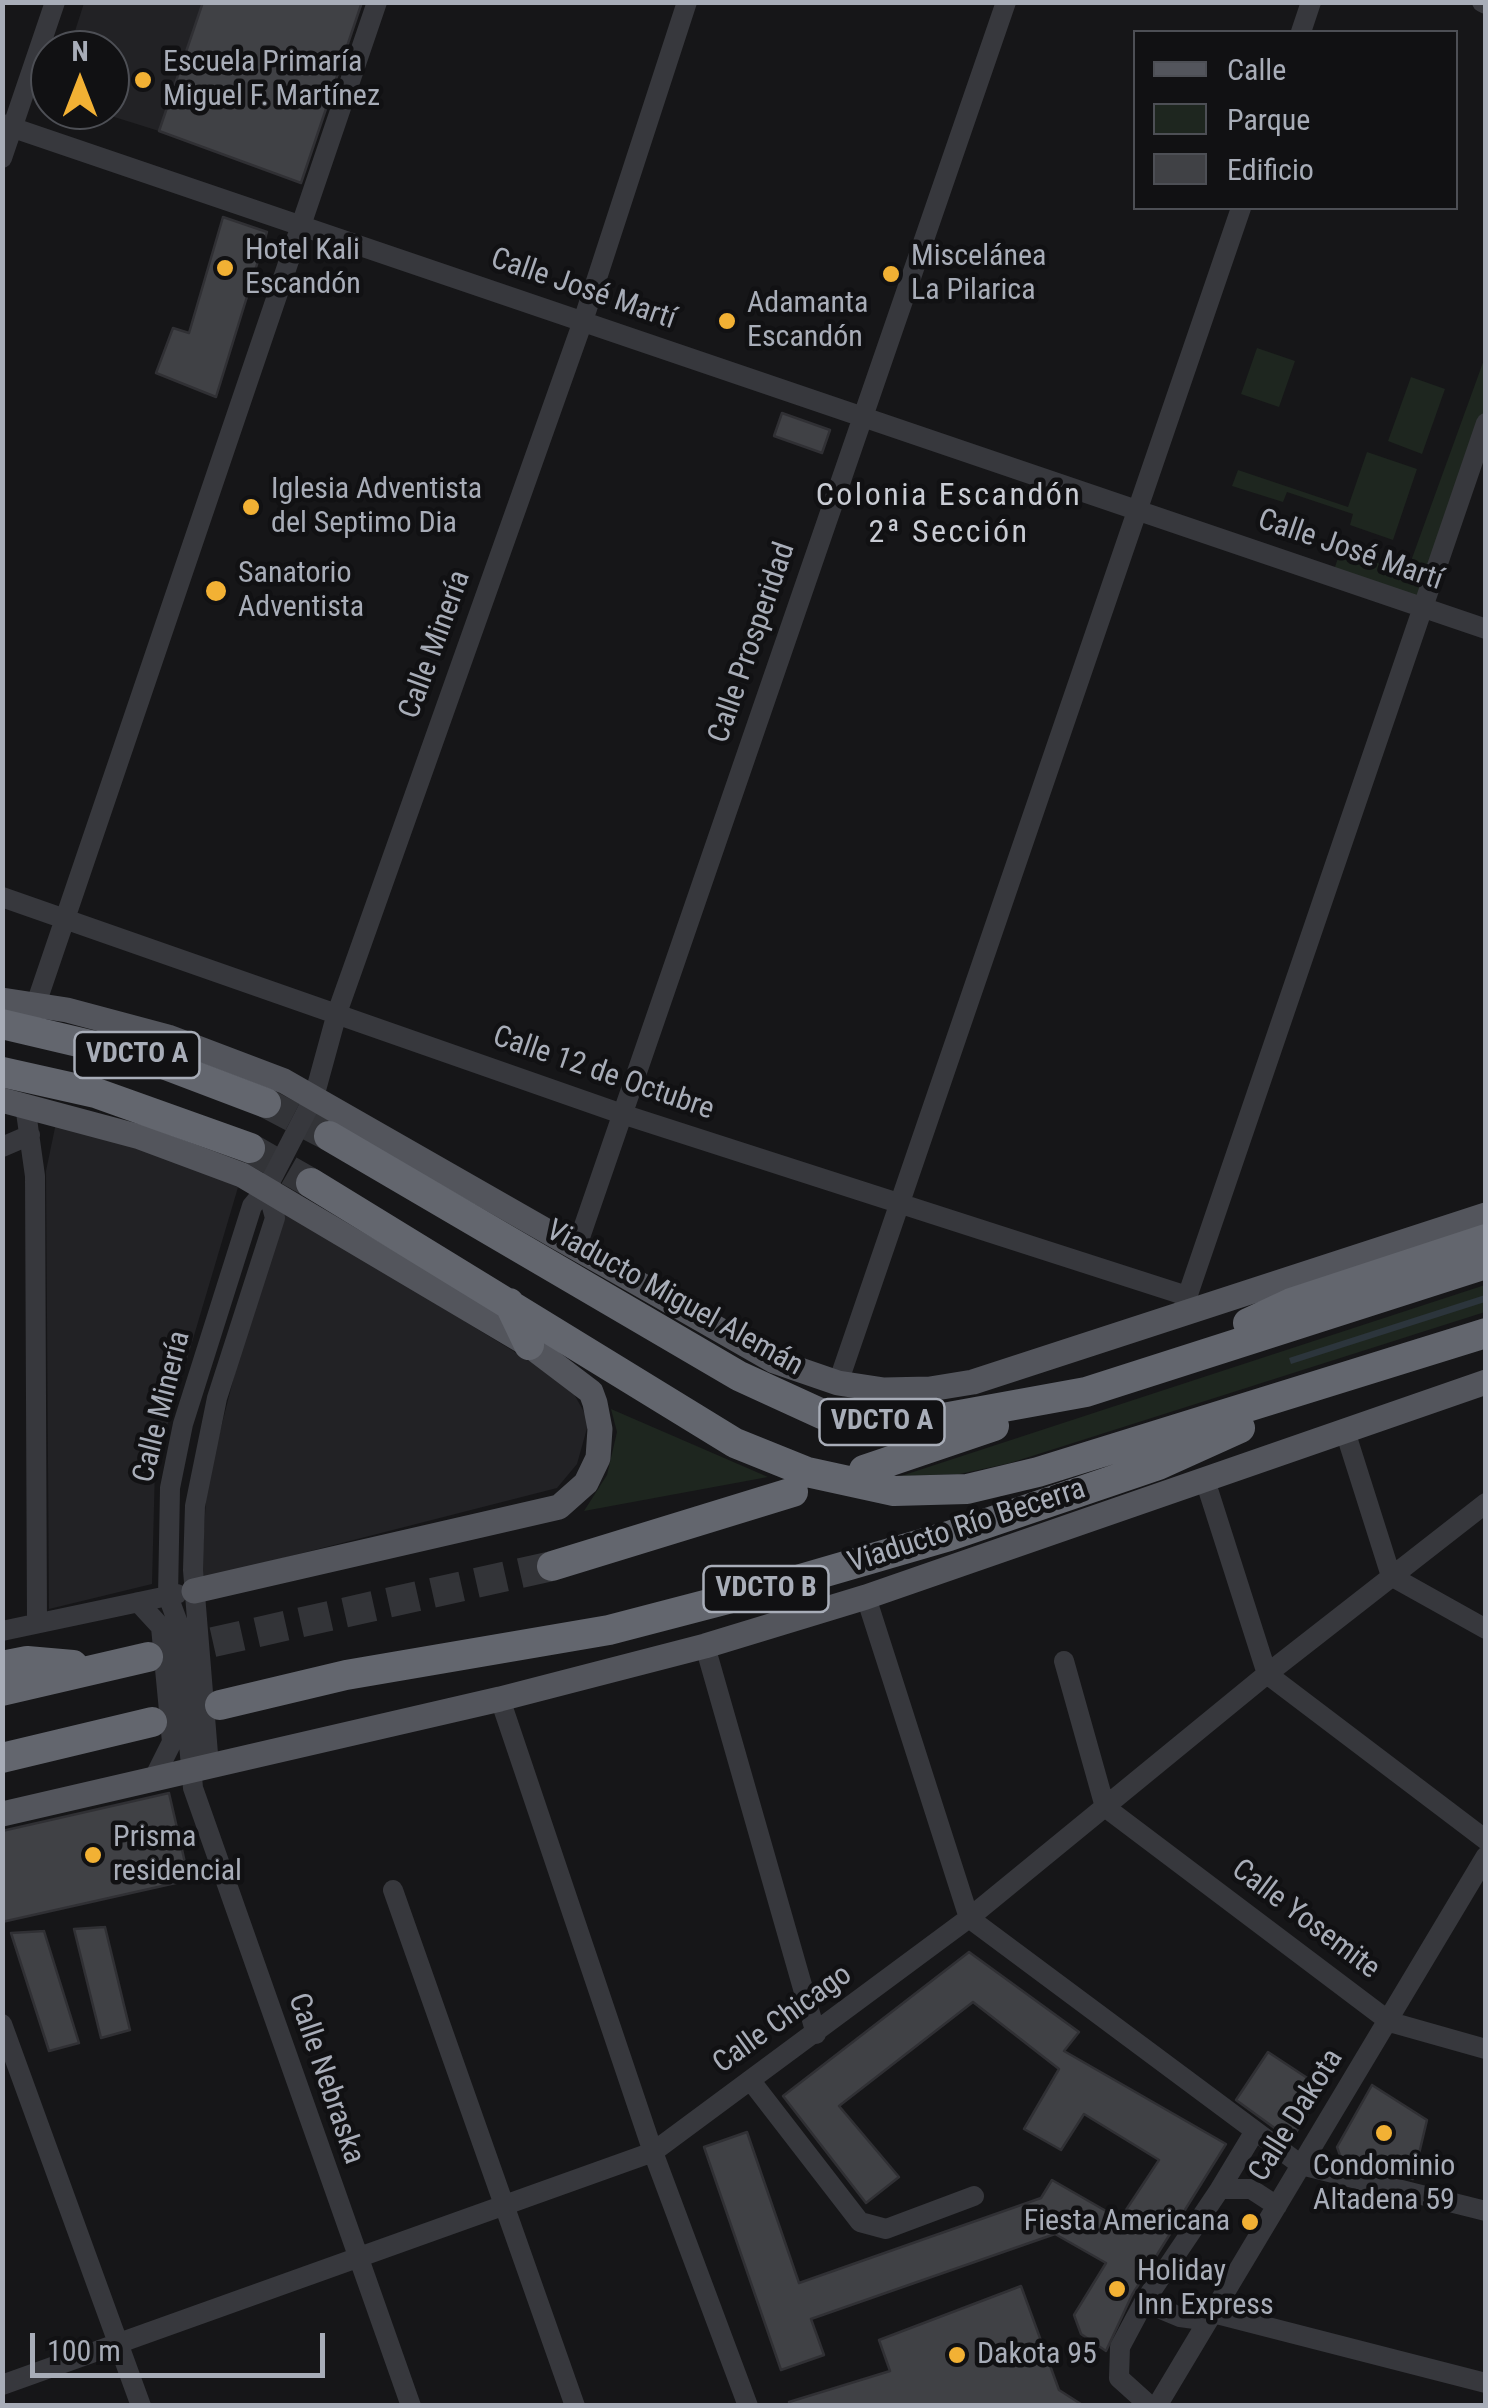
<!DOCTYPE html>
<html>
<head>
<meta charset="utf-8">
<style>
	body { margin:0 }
	#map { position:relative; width:1488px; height:2408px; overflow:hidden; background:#161618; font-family:"Roboto Condensed",sans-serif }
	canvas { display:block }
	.frame { position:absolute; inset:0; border:5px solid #a8adb8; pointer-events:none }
	.legend { position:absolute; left:1133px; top:30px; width:325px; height:180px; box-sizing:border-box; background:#111113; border:2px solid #4d4f55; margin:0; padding:12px 18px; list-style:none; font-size:30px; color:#a8adb8 }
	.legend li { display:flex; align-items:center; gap:20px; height:50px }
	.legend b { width:50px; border:2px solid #4d4f55 }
	.north { position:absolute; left:30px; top:30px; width:100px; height:100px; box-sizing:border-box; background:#111113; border:2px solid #4d4f55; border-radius:50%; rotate:0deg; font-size:28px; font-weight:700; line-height:40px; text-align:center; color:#a8adb8 }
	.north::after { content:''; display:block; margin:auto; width:35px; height:45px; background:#f2b134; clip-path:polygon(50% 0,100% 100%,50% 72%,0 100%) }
	.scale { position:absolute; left:30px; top:2333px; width:295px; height:45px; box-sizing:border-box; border:5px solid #a8adb8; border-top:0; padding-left:12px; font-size:30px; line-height:35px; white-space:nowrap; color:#a8adb8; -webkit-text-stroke:8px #111113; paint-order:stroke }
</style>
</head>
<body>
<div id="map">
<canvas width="1488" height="2408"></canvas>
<div class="frame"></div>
<ul class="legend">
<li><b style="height:12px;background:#53555c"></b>Calle</li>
<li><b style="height:28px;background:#1e261f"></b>Parque</li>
<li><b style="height:28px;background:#404145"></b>Edificio</li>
</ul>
<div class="north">N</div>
<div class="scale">100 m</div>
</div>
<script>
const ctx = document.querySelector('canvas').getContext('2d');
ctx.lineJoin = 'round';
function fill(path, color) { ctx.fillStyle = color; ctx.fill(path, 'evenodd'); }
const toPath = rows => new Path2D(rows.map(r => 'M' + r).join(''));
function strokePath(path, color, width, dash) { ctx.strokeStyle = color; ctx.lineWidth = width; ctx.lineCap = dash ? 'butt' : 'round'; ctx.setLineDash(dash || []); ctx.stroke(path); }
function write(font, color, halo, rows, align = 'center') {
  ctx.font = font + ' "Roboto Condensed",sans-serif'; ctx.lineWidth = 9; ctx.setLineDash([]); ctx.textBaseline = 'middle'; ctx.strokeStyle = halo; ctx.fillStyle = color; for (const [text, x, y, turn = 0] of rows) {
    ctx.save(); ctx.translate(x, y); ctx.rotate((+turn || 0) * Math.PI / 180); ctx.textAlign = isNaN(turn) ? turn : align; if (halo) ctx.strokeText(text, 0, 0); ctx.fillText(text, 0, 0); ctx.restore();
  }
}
const built = toPath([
	[84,3,202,3,159,131,92,110,110,110,110,50,69,50],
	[57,1118,239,1184,155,1467,152,1584,49,1609,46,1171],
	[284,1211,569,1385,589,1421,577,1464,557,1488,201,1579,207,1483,241,1349]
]);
const green = toPath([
	[1257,348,1295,361,1279,407,1241,394],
	[1485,357,1485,411,1419,602,1333,573,1340,552,1407,572],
	[1411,377,1445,389,1422,454,1388,441],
	[1367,452,1417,469,1393,540,1350,525,1353,514,1287,492,1283,502,1232,486,1238,470,1348,507],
	[1485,1285,1485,1312,1010,1463,960,1474,901,1476],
	[611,1409,768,1477,584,1511,607,1475,617,1432]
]);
const water = toPath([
	[1485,1295,1485,1302,1291,1364,1289,1358]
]);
const building = toPath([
	[203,2,362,2,301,183,159,131,203,2],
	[223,217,267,232,216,397,156,373,173,328,189,333,223,217],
	[782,413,830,430,822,453,774,436,782,413],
	[169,1793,189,1880,2,1922,2,1831,169,1793],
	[105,1927,130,2030,101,2038,74,1929,105,1927],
	[44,1931,79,2043,49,2051,11,1933,44,1931],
	[969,1952,1079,2032,1064,2051,1226,2144,1132,2295,1106,2351,1081,2334,1074,2315,1106,2263,1055,2234,811,2319,824,2355,781,2370,704,2147,747,2132,799,2283,1041,2198,1052,2180,1120,2219,1159,2160,1084,2114,1061,2150,1024,2129,1059,2069,973,2002,839,2106,899,2177,866,2203,783,2096,969,1952],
	[1268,2052,1324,2089,1291,2140,1236,2100,1268,2052],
	[1372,2085,1427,2120,1413,2179,1342,2161,1337,2147,1372,2085],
	[1021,2286,1059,2390,1084,2406,790,2406,789,2402,890,2371,879,2340,1021,2286]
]);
const highwayTunnel = toPath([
	[266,1103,329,1136],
	[250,1148,311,1183],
	[169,1652,552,1566]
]);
const minor = toPath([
	[1482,2,1486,4],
	[1301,32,1311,2],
	[2,124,1486,629],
	[2,158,55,2],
	[2,897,622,1114,1187,1296],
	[36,1004,377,2],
	[25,1105,35,1176,37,1623],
	[2,1147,30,1135],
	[577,1246,1006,2],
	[1184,1306,1486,423],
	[838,1383,1241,208],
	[1345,1431,1391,1576,1486,1629],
	[1205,1480,1267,1674,1486,1840],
	[866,1597,969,1918,1301,2165,1486,2211],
	[138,1602,161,1627,172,1742,154,1778],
	[2,1631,177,1594],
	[705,1646,816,2034],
	[1064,1661,1105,1807],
	[500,1699,653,2152,748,2406],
	[209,1766,193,1570,195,1506,217,1398,275,1218,267,1188],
	[1105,1807,1390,2022,1486,2049],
	[393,1890,575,2406],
	[2,2024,141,2406],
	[751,2081,860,2222,886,2229,974,2196],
	[1255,2131,1220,2189,1251,2189,1277,2206],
	[1144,2302,1180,2317,1195,2319,1213,2313],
	[1213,2313,1486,2383],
	[2,2385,653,2152,969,1918,1267,1674,1486,1503],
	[411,2406,193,1788,178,1623,168,1596,170,1488,183,1424,252,1206,267,1188,314,1097,337,1013,583,321,687,2],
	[1150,2406,1119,2378,1120,2347,1144,2302,1220,2189],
	[1157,2406,1486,1856]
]);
const major = toPath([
	[2,1000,67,1010,168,1037,284,1081,774,1361,838,1383,884,1390,930,1389,973,1382,1486,1215],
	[2,1100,140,1137,242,1175,529,1345,591,1392,595,1403,600,1429,598,1458,586,1483,559,1507,194,1591],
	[2,1814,500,1699,705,1646,866,1597,1486,1382]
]);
const highway = toPath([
	[2,1024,150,1059,266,1103],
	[2,1072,96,1093,250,1148],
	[329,1136,739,1376,822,1414,854,1420,921,1422,1086,1392,1486,1264],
	[311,1183,735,1443,807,1472,894,1491,967,1489,1038,1472,1486,1333],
	[509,1303,529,1345],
	[1248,1323,1291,1303,1486,1239],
	[864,1470,994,1426],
	[552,1566,793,1492],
	[2,1666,27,1661,73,1665],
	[2,1691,148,1657],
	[220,1705,346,1675,609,1630,770,1588,949,1536,1158,1465,1240,1428],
	[2,1758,152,1722]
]);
const markers = [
	[143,80,10,"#f2b134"],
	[225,268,10,"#f2b134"],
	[891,274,10,"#f2b134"],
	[727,321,10,"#f2b134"],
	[251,507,10,"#f2b134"],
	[216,591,12,"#f2b134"],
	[93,1855,10,"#f2b134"],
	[1384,2133,10,"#f2b134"],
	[1250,2222,10,"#f2b134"],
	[1117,2289,10,"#f2b134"],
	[957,2355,10,"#f2b134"]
];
const shields = [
	[137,1055,125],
	[882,1422,125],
	[766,1589,125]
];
const shieldNames = [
	["VDCTO A",137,1055],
	["VDCTO A",882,1422],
	["VDCTO B",766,1589]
];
const poiNames = [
	["Escuela Primaría",163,63],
	["Miguel F. Martínez",163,97],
	["Hotel Kali",245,251],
	["Escandón",245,285],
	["Miscelánea",911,257],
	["La Pilarica",911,291],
	["Adamanta",747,304],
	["Escandón",747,338],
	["Iglesia Adventista",271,490],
	["del Septimo Dia",271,524],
	["Sanatorio",238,574],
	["Adventista",238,608],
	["Prisma",113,1838],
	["residencial",113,1872],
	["Condominio",1384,2167,"center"],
	["Altadena 59",1384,2201,"center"],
	["Fiesta Americana",1230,2222,"right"],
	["Holiday",1137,2272],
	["Inn Express",1137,2306],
	["Dakota 95",977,2355]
];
const streetNames = [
	["Calle José Martí",583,290,19],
	["Calle José Martí",1350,551,19],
	["Calle Prosperidad",753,643,-71],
	["Calle Minería",436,645,-70],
	["Calle 12 de Octubre",603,1074,19],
	["Viaducto Miguel Alemán",674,1299,29],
	["Calle Minería",163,1407,-76],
	["Viaducto Río Becerra",967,1527,-18],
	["Calle Yosemite",1305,1920,37],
	["Calle Chicago",783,2020,-36],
	["Calle Nebraska",325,2079,71],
	["Calle Dakota",1297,2116,-58]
];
const neighbourhoodNames = [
	["Colonia Escandón",949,497],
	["2ª Sección",949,534]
];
fill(built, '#222225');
fill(green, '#1e261f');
fill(water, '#2c353c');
fill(building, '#404145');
strokePath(building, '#303034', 2.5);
strokePath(highwayTunnel, '#333438', 30, [30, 15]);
strokePath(minor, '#37383d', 20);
strokePath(major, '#53555c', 25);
strokePath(highway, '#63666e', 30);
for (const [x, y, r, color] of markers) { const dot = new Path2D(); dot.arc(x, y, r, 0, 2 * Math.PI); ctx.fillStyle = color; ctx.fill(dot); strokePath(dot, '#111113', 4); }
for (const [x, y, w] of shields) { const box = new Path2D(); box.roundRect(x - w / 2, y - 23, w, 46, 8); ctx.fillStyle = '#111113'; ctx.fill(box); strokePath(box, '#a8adb8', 2.5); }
write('bold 28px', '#a8adb8', null, shieldNames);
write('30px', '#a8adb8', '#111113', poiNames, 'left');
write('30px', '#a8adb8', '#111113', streetNames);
ctx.letterSpacing = '2.5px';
write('32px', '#c9ccd4', '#111113', neighbourhoodNames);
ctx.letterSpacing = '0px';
</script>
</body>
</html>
